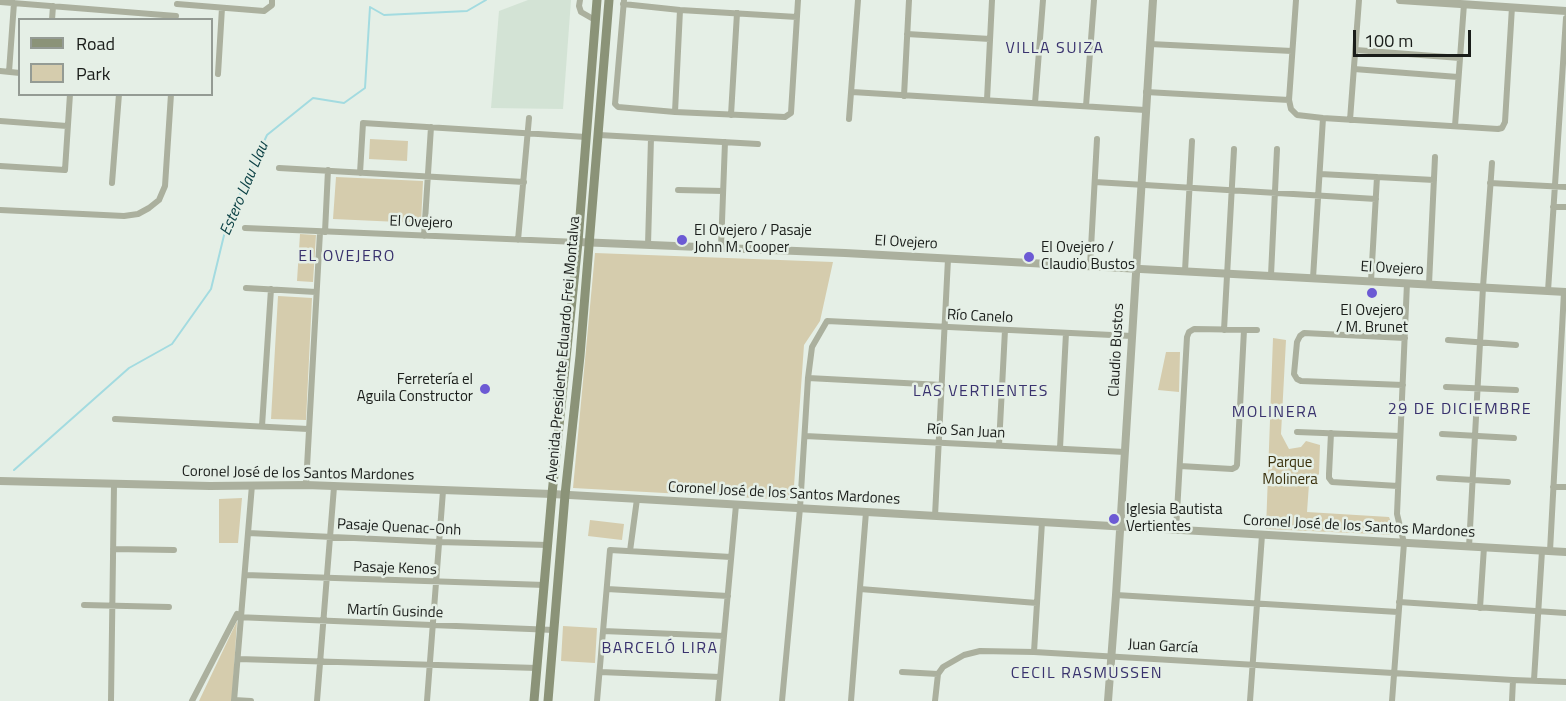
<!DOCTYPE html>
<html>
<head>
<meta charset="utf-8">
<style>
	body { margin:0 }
	#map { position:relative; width:1566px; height:701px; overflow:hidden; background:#e5efe6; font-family:"Titillium Web",sans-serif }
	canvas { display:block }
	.legend { position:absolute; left:18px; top:18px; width:195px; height:78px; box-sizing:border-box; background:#e5efe6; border:2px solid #949b94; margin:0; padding:8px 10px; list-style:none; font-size:18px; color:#1a1d1a }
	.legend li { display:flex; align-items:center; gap:12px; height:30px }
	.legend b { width:30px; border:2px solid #949b94 }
	.scale { position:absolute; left:1353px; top:30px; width:118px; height:27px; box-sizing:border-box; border:3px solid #1a1d1a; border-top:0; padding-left:8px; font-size:18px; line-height:21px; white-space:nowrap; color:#1a1d1a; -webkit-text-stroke:4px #e5efe6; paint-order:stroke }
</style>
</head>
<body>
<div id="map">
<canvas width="1566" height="701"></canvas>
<ul class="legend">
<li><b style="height:8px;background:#8b9378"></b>Road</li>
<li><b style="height:16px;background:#d5ccad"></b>Park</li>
</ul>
<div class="scale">100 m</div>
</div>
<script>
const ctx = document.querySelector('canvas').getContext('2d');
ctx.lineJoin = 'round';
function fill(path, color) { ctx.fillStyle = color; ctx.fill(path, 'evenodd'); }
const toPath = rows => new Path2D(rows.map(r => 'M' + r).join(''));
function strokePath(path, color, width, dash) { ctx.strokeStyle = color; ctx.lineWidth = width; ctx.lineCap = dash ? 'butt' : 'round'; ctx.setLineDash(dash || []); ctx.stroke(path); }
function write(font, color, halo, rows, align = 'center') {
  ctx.font = font + ' "Titillium Web",sans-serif'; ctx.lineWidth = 5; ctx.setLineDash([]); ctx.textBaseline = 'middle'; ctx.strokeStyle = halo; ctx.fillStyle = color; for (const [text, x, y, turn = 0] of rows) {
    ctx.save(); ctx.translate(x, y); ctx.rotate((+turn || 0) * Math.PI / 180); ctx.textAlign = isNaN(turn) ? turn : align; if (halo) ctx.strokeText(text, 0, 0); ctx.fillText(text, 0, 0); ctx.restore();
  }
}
const built = toPath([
	[528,0,571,0,563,109,491,108,499,11]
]);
const green = toPath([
	[370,139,408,141,407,161,369,159],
	[336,177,423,181,421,223,333,219],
	[300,234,316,235,313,282,297,281],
	[595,253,833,262,820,321,804,345,793,500,573,488],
	[278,296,312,298,306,420,271,419],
	[1273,338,1286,340,1281,434,1289,449,1301,447,1306,441,1320,445,1319,474,1309,484,1307,512,1389,517,1396,535,1266,529],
	[1166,352,1180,352,1179,392,1158,390],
	[242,498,238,543,219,543,219,499],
	[590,520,624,524,622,540,588,536],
	[237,621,232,701,199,701],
	[563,626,597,628,595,663,561,661]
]);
const stream = toPath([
	[14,470,129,368,172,344,211,289,227,223,267,135,313,98,344,103,365,88,370,7,384,15,467,11,486,0]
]);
const minor = toPath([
	[580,0,579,6,581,12,595,20],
	[624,0,615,104,618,107,675,112,785,117,791,113,798,0],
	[1296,0,1289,100,1291,109,1297,115,1323,118,1498,129,1502,128,1505,122,1512,7],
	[0,2,176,16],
	[177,4,264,11,272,5,272,0],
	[623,4,680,10,797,17],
	[52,20,53,6],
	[907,34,990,39],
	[1150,44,1292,51],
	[1356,50,1460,58],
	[1354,69,1458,77],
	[0,71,20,73],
	[9,72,14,3],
	[218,74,222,8],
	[852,92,1145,110],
	[1146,92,1289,100],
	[904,96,909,0],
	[987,100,992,0],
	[1035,103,1043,0],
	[1086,106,1094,0],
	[675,112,680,10],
	[731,115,737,13],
	[849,119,858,0],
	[1350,120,1359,0],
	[0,121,67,126],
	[1455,126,1464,4],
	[599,135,758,144],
	[0,166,65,170,70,94],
	[279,168,524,182],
	[360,173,363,123,586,137],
	[1320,174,1434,180],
	[1095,182,1376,199],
	[112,183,119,94],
	[1490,183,1566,187],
	[678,190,723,191],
	[1553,207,1566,207],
	[0,210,124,216,138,214,149,208,159,200,165,186,171,94],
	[245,228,578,242],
	[325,232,328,170],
	[424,236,431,127],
	[518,240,529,118],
	[648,245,651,138],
	[721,248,725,142],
	[1090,266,1097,139],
	[1185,271,1192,141],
	[1271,275,1277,149],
	[1313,278,1323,118],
	[1371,281,1377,177],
	[1429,284,1435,157],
	[246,288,316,292],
	[1548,291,1566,18],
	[1224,330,1234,149],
	[1448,340,1516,345],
	[808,378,942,385],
	[1403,385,1301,381,1297,379,1294,374,1297,342,1300,336,1304,333,1405,338],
	[1446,387,1516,390],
	[115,419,308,429],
	[262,426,271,289],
	[1297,432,1400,436],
	[1331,433,1329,474,1329,478,1332,482,1398,486],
	[1442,434,1514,438],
	[805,436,1125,452],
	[999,445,1005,330],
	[1060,448,1066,333],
	[1180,466,1232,469,1236,467,1237,465,1244,330],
	[1439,478,1508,482],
	[306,485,320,232],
	[1553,487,1566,487],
	[935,516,948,259],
	[1176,530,1187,337,1189,332,1194,329,1257,330],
	[248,533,439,542,548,545],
	[1469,547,1483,287,1492,163],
	[113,549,174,550],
	[630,551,637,499],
	[1550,551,1564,292],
	[245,575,545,585],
	[607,589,728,596],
	[860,589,1037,603],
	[1116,595,1398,612],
	[1399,602,1566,613],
	[84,605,169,607],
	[1480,608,1484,547],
	[236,617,554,630],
	[603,631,724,636],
	[1034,652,1042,522],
	[238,659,537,668],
	[600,672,720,677],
	[902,672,938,674],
	[1534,680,1542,551],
	[234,700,251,701],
	[111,701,114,485],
	[192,701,237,614],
	[234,701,252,485],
	[317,701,334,487],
	[427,701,443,491],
	[597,701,610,550,731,557],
	[718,701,736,505],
	[782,701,800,508,808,378,812,347,827,321,1132,336],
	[851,701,866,512],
	[935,701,938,674,943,667,964,655,980,651,1034,652,1513,680,1566,682],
	[1250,701,1262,535],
	[1392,701,1404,543,1397,514,1407,283],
	[1512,701,1513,680]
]);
const tertiary = toPath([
	[1400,0,1566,11],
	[578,242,845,253,1566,292],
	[0,481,210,486,306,485,552,494,1566,552],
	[1108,701,1116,595,1153,0]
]);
const secondary = toPath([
	[534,701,552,494,578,242,597,0],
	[548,701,565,495,580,356,609,0]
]);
const markers = [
	[682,240,6,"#6c5ad4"],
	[1029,257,6,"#6c5ad4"],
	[1372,293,6,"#6c5ad4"],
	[485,389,6,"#6c5ad4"],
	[1114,519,6,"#6c5ad4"]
];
const streetNames = [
	["El Ovejero",421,223,2],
	["El Ovejero",906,243,3],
	["El Ovejero",1392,269,3],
	["Río Canelo",980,317,3],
	["Avenida Presidente Eduardo Frei Montalva",564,349,-85],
	["Claudio Bustos",1117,350,-87],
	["Río San Juan",966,432,3],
	["Coronel José de los Santos Mardones",298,474,1],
	["Coronel José de los Santos Mardones",784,494,3],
	["Coronel José de los Santos Mardones",1359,527,3],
	["Pasaje Quenac-Onh",399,528,3],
	["Pasaje Kenos",395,569,2],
	["Martín Gusinde",395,612,2],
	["Juan García",1163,647,3]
];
const poiNames = [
	["El Ovejero / Pasaje",694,231],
	["John M. Cooper",694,248],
	["El Ovejero /",1041,248],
	["Claudio Bustos",1041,265],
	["El Ovejero",1372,311,"center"],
	["/ M. Brunet",1372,328,"center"],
	["Ferretería el",473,380,"right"],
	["Aguila Constructor",473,397,"right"],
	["Iglesia Bautista",1126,510],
	["Vertientes",1126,527]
];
const parkNames = [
	["Parque",1290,463],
	["Molinera",1290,480]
];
const neighbourhoodNames = [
	["VILLA SUIZA",1055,49],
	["EL OVEJERO",347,257],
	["LAS VERTIENTES",981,392],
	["29 DE DICIEMBRE",1460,410],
	["MOLINERA",1275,413],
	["BARCELÓ LIRA",660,649],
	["CECIL RASMUSSEN",1087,674]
];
const waterNames = [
	["Estero Llau Llau",245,189,-67]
];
fill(built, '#d3e3d5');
fill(green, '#d5ccad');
strokePath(stream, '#a3dbe0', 2);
strokePath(minor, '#abb09e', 6);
strokePath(tertiary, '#abb09e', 8);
strokePath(secondary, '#8b9378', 9);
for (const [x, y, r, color] of markers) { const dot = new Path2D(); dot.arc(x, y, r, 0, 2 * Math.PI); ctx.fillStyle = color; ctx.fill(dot); strokePath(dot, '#e5efe6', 2); }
write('15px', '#1a1d1a', '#e5efe6', streetNames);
write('15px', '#1a1d1a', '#e5efe6', poiNames, 'left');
write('15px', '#3a300c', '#e5efe6', parkNames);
ctx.letterSpacing = '1.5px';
write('16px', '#39326e', '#e5efe6', neighbourhoodNames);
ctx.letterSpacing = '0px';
write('italic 16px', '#093f43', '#e5efe6', waterNames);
</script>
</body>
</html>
